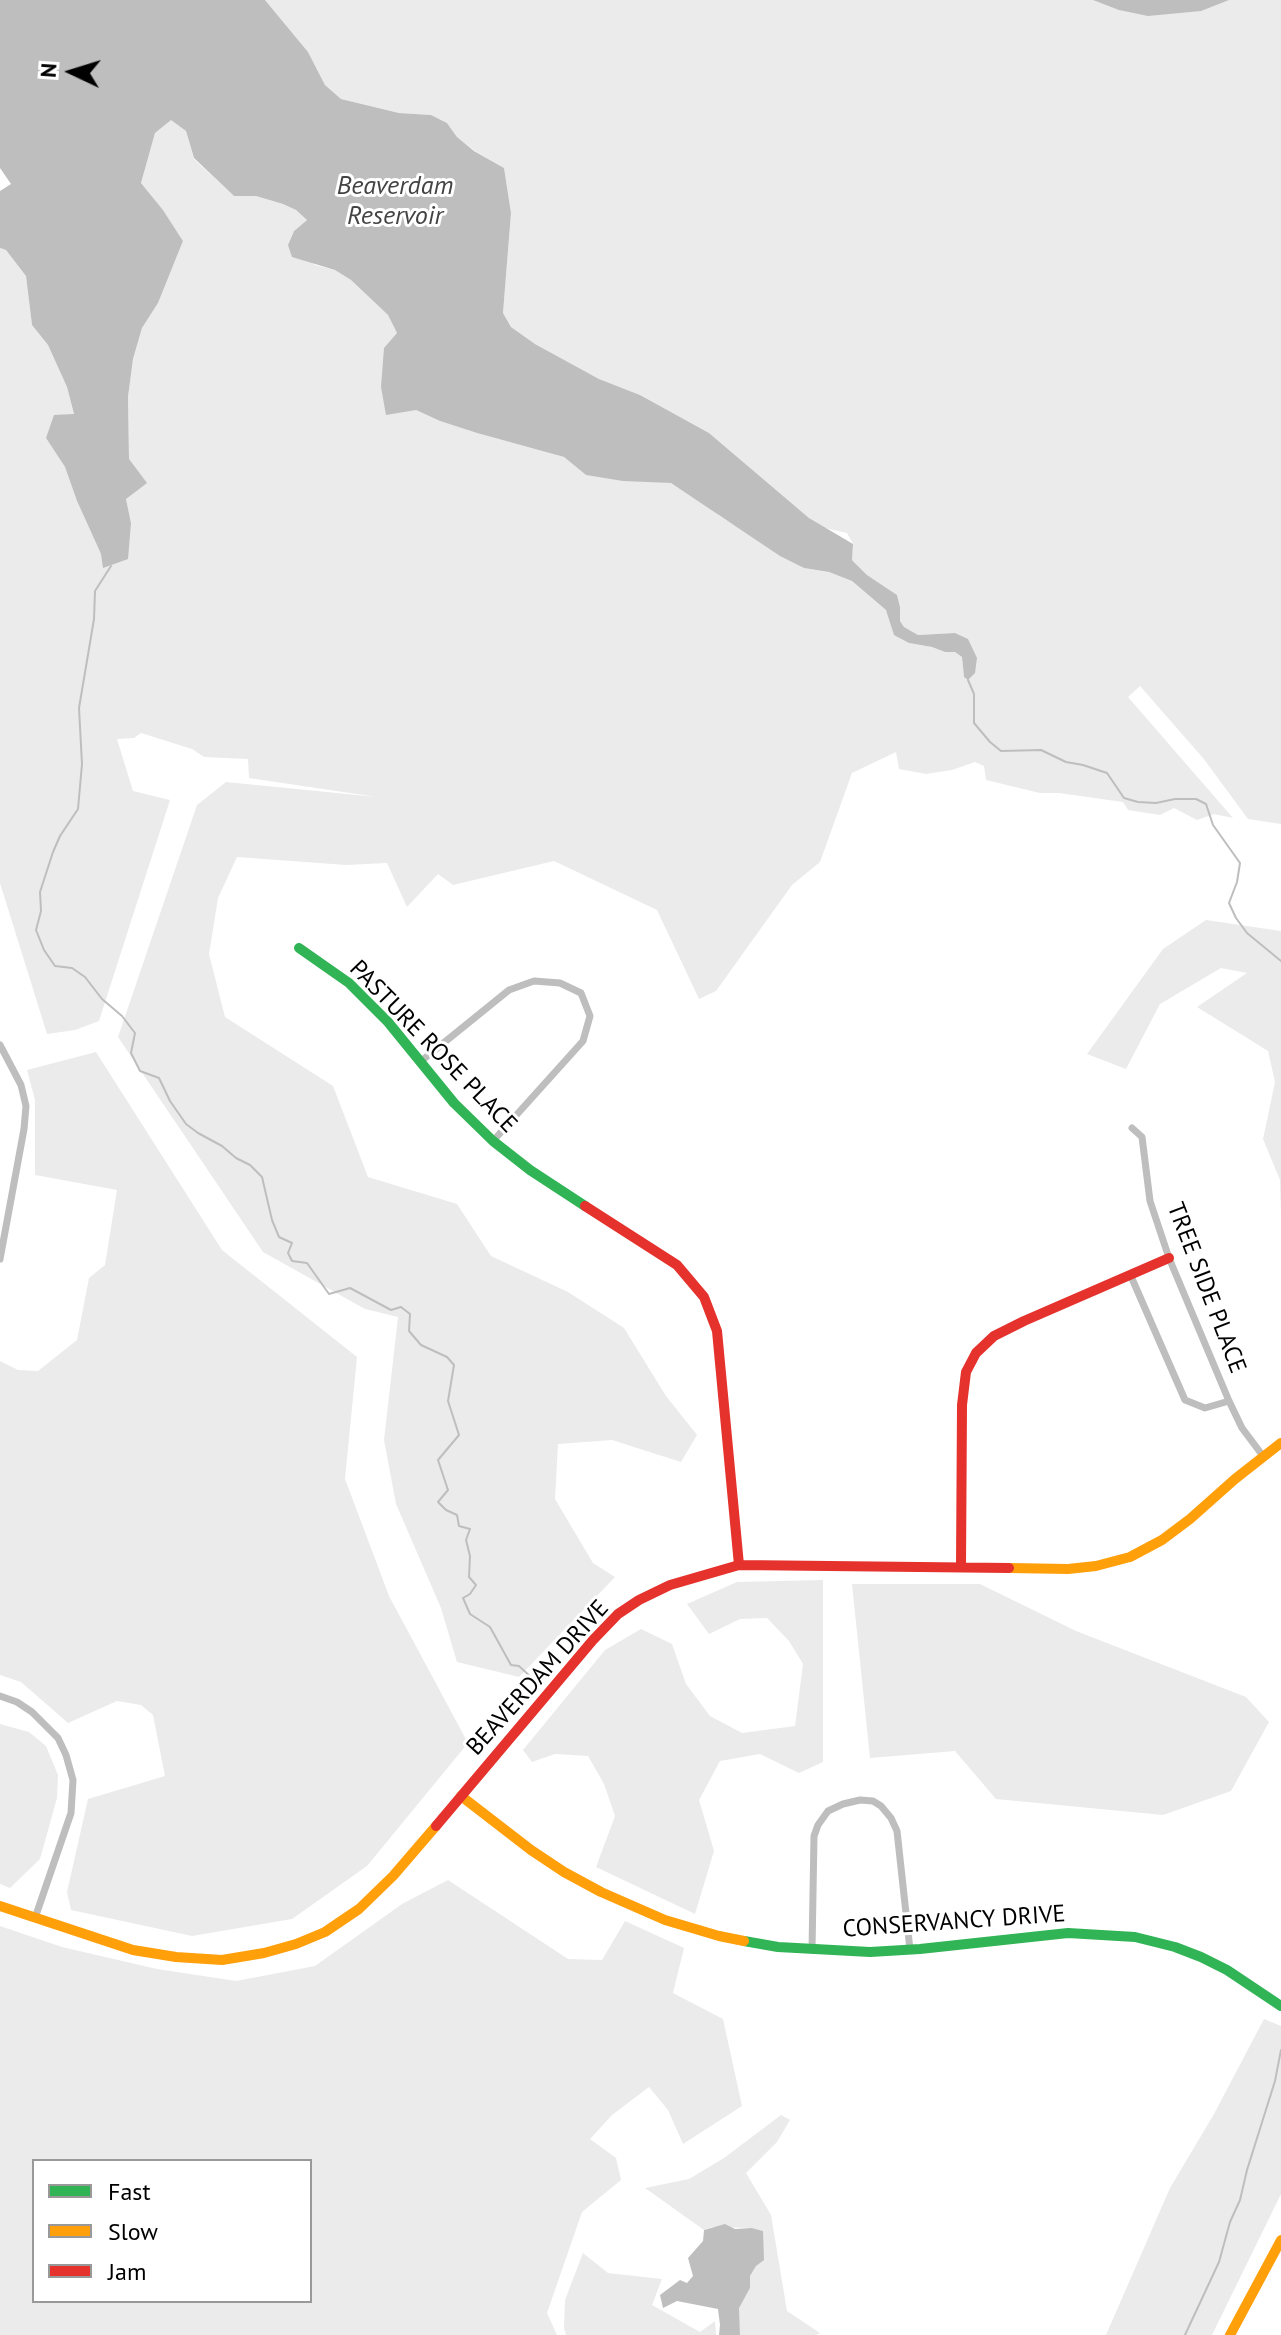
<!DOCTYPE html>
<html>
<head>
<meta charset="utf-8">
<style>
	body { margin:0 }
	#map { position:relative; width:1281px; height:2335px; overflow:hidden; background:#fff; font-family:"PT Sans",sans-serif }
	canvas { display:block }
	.legend { position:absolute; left:32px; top:2159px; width:280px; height:144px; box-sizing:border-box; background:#fff; border:2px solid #999; margin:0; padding:10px 14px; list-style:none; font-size:24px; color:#000 }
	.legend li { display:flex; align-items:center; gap:16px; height:40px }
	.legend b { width:40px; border:2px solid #999 }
	.north { position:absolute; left:32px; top:32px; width:80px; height:80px; -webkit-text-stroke:6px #fff; paint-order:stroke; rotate:274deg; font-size:22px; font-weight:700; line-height:32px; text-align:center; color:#000 }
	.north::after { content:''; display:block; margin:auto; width:28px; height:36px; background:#000; clip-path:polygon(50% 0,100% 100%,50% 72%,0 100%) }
</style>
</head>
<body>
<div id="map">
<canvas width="1281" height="2335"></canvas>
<ul class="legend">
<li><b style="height:10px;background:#30b455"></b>Fast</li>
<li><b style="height:10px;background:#ff9f0a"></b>Slow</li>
<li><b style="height:10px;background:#e5322d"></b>Jam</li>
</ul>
<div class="north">N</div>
</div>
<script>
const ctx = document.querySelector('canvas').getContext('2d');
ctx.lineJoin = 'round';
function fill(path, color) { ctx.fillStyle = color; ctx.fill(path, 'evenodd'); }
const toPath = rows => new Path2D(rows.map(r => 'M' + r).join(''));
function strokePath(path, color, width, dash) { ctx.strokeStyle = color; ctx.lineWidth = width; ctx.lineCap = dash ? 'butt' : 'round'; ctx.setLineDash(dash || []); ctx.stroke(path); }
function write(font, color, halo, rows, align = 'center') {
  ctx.font = font + ' "PT Sans",sans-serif'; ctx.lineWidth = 6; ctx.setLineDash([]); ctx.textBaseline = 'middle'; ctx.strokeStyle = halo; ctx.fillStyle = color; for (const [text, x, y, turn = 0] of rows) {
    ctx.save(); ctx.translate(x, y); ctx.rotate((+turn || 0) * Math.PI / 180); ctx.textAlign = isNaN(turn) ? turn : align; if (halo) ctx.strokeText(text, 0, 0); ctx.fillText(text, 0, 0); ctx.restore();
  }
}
const green = toPath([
	[265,0,1281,0,1281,824,1248,819,1203,758,1140,686,1128,697,1233,818,1214,814,1197,820,1174,808,1160,815,1128,810,1123,802,1059,793,1040,793,986,780,984,766,975,762,952,770,926,774,899,769,896,752,852,773,820,862,792,885,716,991,699,999,657,910,554,861,453,885,438,874,407,907,387,863,346,865,237,857,218,898,209,954,225,1017,333,1086,368,1177,457,1204,491,1256,568,1292,624,1328,666,1396,697,1435,681,1462,612,1440,558,1444,555,1499,593,1563,615,1577,519,1677,457,1662,441,1608,396,1504,384,1440,398,1317,365,1309,263,1252,118,1037,197,805,226,782,377,797,249,778,248,759,204,757,192,749,141,733,134,738,117,739,133,791,170,800,99,1021,75,1030,47,1034,0,883,0,248,6,250,26,276,32,325,48,345,67,387,74,415,46,438,65,467,77,501,101,554,131,523,126,499,129,459,128,397,133,359,142,328,158,303,183,241,163,210,141,183,155,133,171,119,186,131,194,159,234,196,256,196,283,204,296,210,307,220,294,231,288,245,315,265,335,270,351,280,388,315,397,333,416,410,440,421,477,433,564,457,586,475,671,483,694,496,721,517,804,568,829,572,852,581,886,610,909,643,932,647,945,652,955,652,962,657,964,677,968,680,955,633,918,635,904,627,900,621,900,607,897,595,867,575,852,560,853,544,847,533,825,528,809,518,709,433,640,395,599,379,535,344,511,327,503,313,511,213,504,168,475,151,457,137,447,123,431,115,399,113,341,99,325,85,308,52],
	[1206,920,1281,931,1281,1215,1280,1180,1263,1139,1275,1082,1268,1051,1197,1007,1247,973,1221,968,1160,1004,1126,1069,1087,1054,1163,949],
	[96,1052,222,1250,357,1357,345,1479,389,1596,468,1743,367,1866,292,1919,192,1936,71,1910,67,1892,88,1799,165,1776,153,1715,141,1705,117,1701,68,1723,21,1682,0,1675,0,1361,18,1370,38,1371,77,1340,89,1278,105,1265,117,1190,35,1175,35,1100,27,1070],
	[823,1580,823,1762,799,1773,760,1754,720,1761,699,1800,714,1851,695,1914,596,1867,615,1816,604,1784,588,1756,555,1754,532,1762,523,1750,605,1650,641,1629,672,1644,686,1684,710,1716,742,1733,795,1726,803,1664,789,1641,767,1618,740,1619,709,1634,687,1604,737,1582],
	[852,1584,980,1584,1076,1631,1246,1697,1269,1722,1231,1791,1163,1815,996,1799,955,1751,870,1758],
	[0,1724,29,1732,46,1746,58,1775,57,1798,40,1859,10,1888,0,1884],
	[448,1880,568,1959,602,1960,625,1921,684,1948,673,1993,723,2019,742,2106,683,2144,668,2110,649,2087,612,2115,590,2139,616,2158,621,2180,582,2212,547,2313,557,2335,0,2335,0,1926,62,1947,157,1969,236,1981,315,1966,402,1904],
	[34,2161,310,2161,310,2301,34,2301],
	[1264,2019,1281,2026,1281,2194,1212,2335,1106,2335,1170,2188,1214,2114],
	[781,2115,790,2120,777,2142,746,2173,771,2215,787,2311,820,2333,816,2335,740,2335,738,2308,750,2288,750,2276,756,2266,763,2231,752,2228,712,2227,704,2230,645,2188,689,2179,724,2158],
	[583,2253,608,2273,662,2279,652,2305,700,2332,715,2321,716,2335,566,2335,564,2328,565,2300]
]);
const water = toPath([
	[0,0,265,0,308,52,325,85,341,99,399,113,431,115,447,123,457,137,474,151,504,168,511,213,503,313,511,327,535,344,599,379,640,395,709,433,809,518,853,544,852,560,867,575,897,595,900,607,900,621,904,627,918,635,955,633,968,639,977,658,975,673,968,680,964,677,962,657,955,652,945,652,932,647,909,643,894,635,886,610,852,581,829,572,804,568,780,556,671,483,623,481,586,475,564,457,477,433,440,421,416,410,386,415,381,387,384,348,397,333,388,315,351,280,335,270,292,257,288,245,294,231,307,220,296,210,283,204,256,196,234,196,194,158,186,131,171,120,155,133,141,183,163,210,183,241,158,303,142,328,133,359,128,397,129,459,147,483,126,499,131,523,128,559,103,568,101,554,77,501,65,467,46,438,54,415,74,414,67,387,48,345,32,325,26,276,6,250,0,248,0,191,11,184,0,168],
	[1093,0,1229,0,1201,11,1148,16,1119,10],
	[725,2224,735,2229,752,2228,763,2231,764,2260,756,2266,750,2276,750,2288,739,2308,740,2335,719,2335,720,2325,718,2309,677,2301,663,2308,660,2295,680,2280,687,2283,693,2276,688,2258,703,2241,704,2230]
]);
const stream = toPath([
	[111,566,95,591,94,619,79,708,82,764,78,809,60,836,53,852,40,892,41,911,36,930,44,950,55,966,72,968,85,977,102,999,122,1016,135,1033,131,1053,140,1071,159,1078,170,1101,186,1124,198,1133,222,1146,236,1158,250,1165,262,1177,272,1220,279,1237,292,1243,288,1253,292,1261,307,1263,329,1294,350,1288,391,1310,401,1307,410,1314,409,1331,421,1345,447,1357,454,1365,448,1401,459,1435,438,1460,448,1490,438,1502,446,1510,457,1515,459,1526,470,1529,466,1540,470,1556,469,1577,476,1585,470,1594,463,1598,470,1614,490,1627,511,1665,519,1666,532,1678],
	[968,680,974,694,974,723,990,742,1001,751,1041,750,1066,762,1083,765,1107,773,1124,798,1138,802,1156,803,1175,799,1196,799,1206,804,1213,825,1240,863,1237,882,1229,903,1236,918,1247,933,1281,961],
	[1185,2335,1219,2262,1230,2222,1240,2200,1247,2170,1275,2081,1281,2050]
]);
const street = toPath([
	[0,1045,21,1085,26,1106,24,1129,0,1259],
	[420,1062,509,990,534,981,560,983,581,993,590,1016,583,1041,493,1141],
	[1132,1128,1142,1137,1150,1201,1169,1258,1229,1401,1242,1428,1263,1456],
	[1130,1274,1185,1400,1205,1408,1229,1401],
	[0,1696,17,1702,32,1712,58,1738,66,1755,73,1780,71,1813,35,1918],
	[812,1950,814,1836,818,1825,828,1811,843,1804,860,1800,873,1801,881,1806,891,1818,897,1831,910,1950]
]);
const fast = toPath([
	[299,948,349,983,388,1022,454,1103,493,1141,530,1170,585,1206],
	[744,1941,778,1947,870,1952,920,1949,1068,1933,1135,1937,1175,1947,1201,1957,1227,1970,1281,2006]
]);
const slow = toPath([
	[1009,1568,1068,1569,1096,1566,1130,1557,1162,1540,1190,1519,1235,1479,1281,1443],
	[461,1796,531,1850,564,1872,601,1892,665,1920,719,1936,744,1941],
	[0,1906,133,1950,176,1957,222,1960,264,1953,296,1944,325,1932,359,1909,393,1876,436,1826],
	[1230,2335,1281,2240]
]);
const jam = toPath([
	[585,1206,677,1265,704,1297,717,1331,739,1565],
	[961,1566,962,1405,966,1372,976,1353,994,1336,1024,1321,1169,1258],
	[436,1826,593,1640,618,1614,639,1600,670,1585,739,1565,1009,1568]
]);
const streetNames = [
	["PASTURE ROSE PLACE",433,1047,46],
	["TREE SIDE PLACE",1206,1288,69],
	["BEAVERDAM DRIVE",538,1678,-48],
	["CONSERVANCY DRIVE",954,1922,-4]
];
const waterNames = [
	["Beaverdam",395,187],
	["Reservoir",395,217]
];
fill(green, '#ebebeb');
fill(water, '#bebebe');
strokePath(stream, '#bebebe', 2);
strokePath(street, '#bebebe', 7);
strokePath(fast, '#30b455', 10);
strokePath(slow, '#ff9f0a', 10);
strokePath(jam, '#e5322d', 10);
write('24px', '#000', '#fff', streetNames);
write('italic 26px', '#434343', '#fff', waterNames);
</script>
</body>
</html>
